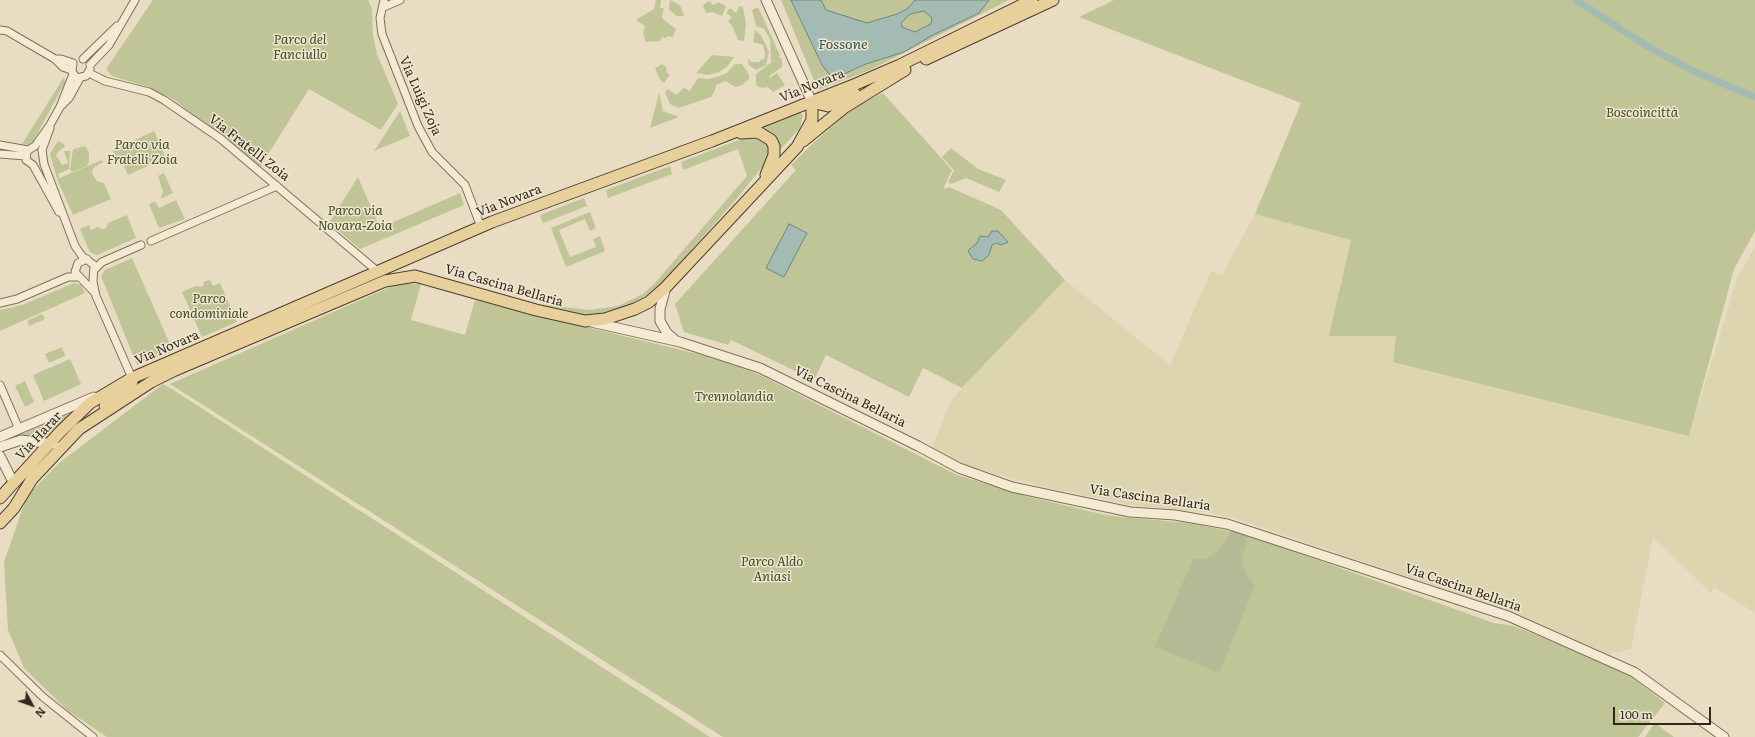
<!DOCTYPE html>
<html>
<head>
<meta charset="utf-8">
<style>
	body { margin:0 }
	#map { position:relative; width:1755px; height:737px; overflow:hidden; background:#e8ddc2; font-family:Literata,serif }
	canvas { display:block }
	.north { position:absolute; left:12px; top:685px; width:40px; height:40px; -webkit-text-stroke:3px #f0e7d0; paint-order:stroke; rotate:131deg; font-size:11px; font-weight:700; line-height:16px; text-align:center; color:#31271e }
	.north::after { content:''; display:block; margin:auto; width:14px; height:18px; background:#31271e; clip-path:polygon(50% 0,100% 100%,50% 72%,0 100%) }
	.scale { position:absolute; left:1613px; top:707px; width:98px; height:18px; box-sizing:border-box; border:2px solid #31271e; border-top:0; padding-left:5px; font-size:12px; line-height:14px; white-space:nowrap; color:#31271e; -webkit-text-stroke:3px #f0e7d0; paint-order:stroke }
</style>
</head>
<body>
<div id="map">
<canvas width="1755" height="737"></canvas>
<div class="north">N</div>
<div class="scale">100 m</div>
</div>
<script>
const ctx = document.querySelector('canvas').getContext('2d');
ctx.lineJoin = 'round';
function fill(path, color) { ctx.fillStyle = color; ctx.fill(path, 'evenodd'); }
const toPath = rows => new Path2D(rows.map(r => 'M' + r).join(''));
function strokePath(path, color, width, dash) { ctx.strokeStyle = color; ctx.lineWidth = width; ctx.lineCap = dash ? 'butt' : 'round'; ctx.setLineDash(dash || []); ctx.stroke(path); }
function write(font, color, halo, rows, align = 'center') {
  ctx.font = font + ' Literata,serif'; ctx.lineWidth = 3; ctx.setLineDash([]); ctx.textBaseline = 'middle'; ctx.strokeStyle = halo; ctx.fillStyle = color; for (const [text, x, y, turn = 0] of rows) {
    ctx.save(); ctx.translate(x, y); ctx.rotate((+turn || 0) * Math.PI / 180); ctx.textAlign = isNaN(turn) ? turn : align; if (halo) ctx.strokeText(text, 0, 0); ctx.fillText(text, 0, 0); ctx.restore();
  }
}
const farmland = toPath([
	[1255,214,1351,239,1330,336,1396,336,1393,362,1686,417,1693,422,1737,279,1755,246,1755,613,1714,587,1711,593,1653,537,1631,649,1609,654,1518,614,1234,518,1206,512,1137,506,1040,486,965,465,932,448,951,400,1065,280,1170,365,1211,271,1222,275]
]);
const green = toPath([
	[153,0,368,0,372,9,373,36,377,54,398,104,381,130,309,89,260,167,173,99,148,87,112,76,106,69],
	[656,0,661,0,660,8,664,8,662,18,676,29,673,37,667,36,667,38,664,38,662,36,661,41,646,42,643,34,645,26,636,20,654,9],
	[670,0,680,5,684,16,677,16,669,10],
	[781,0,1009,0,870,70,818,90],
	[1114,0,1755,0,1755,231,1734,269,1689,436,1393,362,1396,336,1329,336,1351,240,1255,214,1301,103,1079,17],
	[709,1,713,5,720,2,721,4,725,5,726,7,722,16,713,12,706,13,703,5],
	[739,6,743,7,746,24,744,41,738,40,733,27,728,21,732,17,726,13,730,8,736,13],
	[758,7,780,55,778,57,781,58,782,61,782,67,769,76,770,78,777,73,785,85,773,92,768,87,762,88,756,85,756,74,777,58,771,62,770,39,764,29,756,26,752,10],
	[755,29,762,37,769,52,766,65,756,70,749,65,748,59,751,60,750,62,760,62,761,59,764,60,765,54,763,45,753,42],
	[712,55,734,57,728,66,719,72,708,75,696,73],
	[662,64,666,67,667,73,670,75,664,83,659,78,655,68],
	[735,64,742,64,749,75,749,79,742,85,736,87,725,81,716,85,715,90,711,97,679,108,670,104,665,92,668,89,676,95,684,88,690,91,698,78,708,79,717,77,727,73],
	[64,77,65,82,33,142,28,145,22,144],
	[659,93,663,111,679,117,650,128],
	[883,93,952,170,943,189,949,187,1001,210,1065,280,962,388,923,368,909,397,826,355,814,380,731,340,728,345,684,332,675,304,796,170,791,165,811,145,845,115,861,104],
	[400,111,410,136,374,151],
	[798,112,803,115,800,128,775,155,756,127],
	[154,131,165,156,158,159,159,161,128,175,119,155,115,156,113,150],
	[757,135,767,141,770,151,767,161,739,196,657,289,625,308,598,316,585,315,539,304,589,310,618,306,643,294,655,283,747,176,738,149,683,170,681,162,749,136],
	[58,141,64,144,65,147,60,150,56,155,62,165,68,163,64,151,70,151,69,169,58,174,59,177,57,179,50,154],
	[85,146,89,152,89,162,87,166,72,172,70,169,73,149],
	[951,148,978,169,1006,180,999,192,966,178,951,184,948,182,954,170,942,157],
	[102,160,103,162,93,168,92,174,97,181,104,183,111,199,73,215,57,179],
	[670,166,672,174,608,198,606,190],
	[164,173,173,193,160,199,163,192,158,176],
	[358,177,380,228,460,193,464,205,360,249,329,223],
	[584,198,587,206,543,223,540,215],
	[176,200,185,219,159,228,149,204,155,201,159,208],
	[590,212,596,228,590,231,585,219,559,230,570,257,596,247,593,239,600,236,605,251,566,267,551,228],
	[127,215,136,238,97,255,90,252,80,229,89,225,91,230,97,227,103,229,106,228,108,223],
	[132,258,173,351,137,365,101,276,105,270],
	[210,280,213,286,220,283,237,322,202,337,182,292,196,286,201,287,204,285,203,282],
	[74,283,81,285,85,293,0,331,0,310,22,305],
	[399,283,421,284,411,320,465,335,475,300,702,355,738,366,762,376,957,475,1030,497,1101,514,1121,517,1190,523,1248,535,1494,623,1514,626,1624,671,1665,703,1638,737,723,737,170,384],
	[42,314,45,319,29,326,27,321],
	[62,347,65,356,49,363,45,354],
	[70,359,81,384,44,401,33,375],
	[25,381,34,402,25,407,15,386],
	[163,384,175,391,710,737,107,737,67,710,24,668,8,630,4,562,27,496,59,463],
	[66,414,68,417,49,439,20,435,22,433],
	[1655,723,1674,737,1645,737]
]);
const cemetery = toPath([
	[1231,530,1248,535,1243,555,1243,565,1246,574,1255,586,1219,673,1155,647,1193,559,1205,559,1218,551,1228,538]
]);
const water = toPath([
	[791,0,821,0,826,10,867,23,897,14,907,9,915,0,989,0,979,13,931,36,904,52,866,64,835,78,830,75,822,65,791,0],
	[924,11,932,18,931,24,915,32,902,27,901,23,910,14,924,11],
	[789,224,807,233,784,277,766,268,789,224],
	[992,231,998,231,1008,242,1001,245,996,243,992,245,989,255,982,261,973,259,968,251,971,248,977,243,980,236,988,237,992,231]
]);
const canal = toPath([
	[1576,0,1647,46,1693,71,1755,97]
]);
const minor = toPath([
	[384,0,380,18,382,34,418,126,432,152,465,185,481,227],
	[384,7,400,0],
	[0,30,7,31,55,59,63,67,71,70],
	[55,59,61,59,73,63],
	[83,59,117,26],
	[73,63,72,72,77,78,86,76,90,69],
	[90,65,109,45,135,0],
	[89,73,105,81,149,92,164,100,221,139,377,271],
	[61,106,69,98,80,78],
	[0,145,28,150],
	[35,146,27,151,26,160,33,165,59,212],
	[35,146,50,125,60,107,73,74],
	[42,150,44,164,75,246,82,256,94,265,93,282,96,296,132,378],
	[42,150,50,128],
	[0,154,25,156],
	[151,241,277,186],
	[87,259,78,263,75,272,94,292],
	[95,269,102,262,141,245],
	[0,303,17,299,68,277,79,277],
	[0,385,19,429],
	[0,655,43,697,93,737]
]);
const tertiary = toPath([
	[766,0,812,102],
	[666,287,660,309,660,321,667,333,675,340],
	[591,322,680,342,760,368,918,446,959,468,1012,487,1130,512,1175,515,1227,524,1508,616,1634,672,1724,737],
	[0,437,94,397],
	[0,447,21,440,54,444],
	[0,456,11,478,16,482]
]);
const primary = toPath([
	[926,59,1053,0],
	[812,102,828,106,855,94],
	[741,133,758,132,771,140,774,146,774,155,766,175],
	[803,141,845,107,905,70],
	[105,406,132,382],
	[0,498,60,432,90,403,132,378,492,222,712,141,856,84,900,65,1032,0],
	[0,523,14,508,32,479,79,429,151,382,173,371,385,281,415,276,536,310,585,321,605,319,635,309,649,302,666,287,797,147,812,120,812,102]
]);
const parkNames = [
	["Parco del",300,40],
	["Fanciullo",300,55],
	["Boscoincittà",1642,113],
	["Parco via",142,145],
	["Fratelli Zoia",142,160],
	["Parco via",355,211],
	["Novara-Zoia",355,226],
	["Parco",209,299],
	["condominiale",209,314],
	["Trennolandia",734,397],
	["Parco Aldo",772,562],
	["Aniasi",772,577]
];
const streetNames = [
	["Via Novara",812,86,-22],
	["Via Luigi Zoja",420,96,66],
	["Via Fratelli Zoia",249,148,38],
	["Via Novara",509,201,-21],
	["Via Cascina Bellaria",504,286,16],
	["Via Novara",167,348,-23],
	["Via Cascina Bellaria",850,397,26],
	["Via Harar",39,436,-47],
	["Via Cascina Bellaria",1150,498,8],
	["Via Cascina Bellaria",1463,588,19]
];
const waterNames = [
	["Fossone",843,45]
];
fill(farmland, '#ddd5b0');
fill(green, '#bfc597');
fill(cemetery, '#b6ba96');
fill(water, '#a4bbb4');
strokePath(water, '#6c8881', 1);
strokePath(canal, '#a4bbb4', 7);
strokePath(minor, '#806f5b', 9);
strokePath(tertiary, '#806f5b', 11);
strokePath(primary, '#4e3d2f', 13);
strokePath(minor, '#f4ead4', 7);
strokePath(tertiary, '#f4ead4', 9);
strokePath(primary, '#e8d09d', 11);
write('italic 13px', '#424b26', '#f0e7d0', parkNames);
write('13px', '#31271e', '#f0e7d0', streetNames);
write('italic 14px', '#2e4f4d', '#f0e7d0', waterNames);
</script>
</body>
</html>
